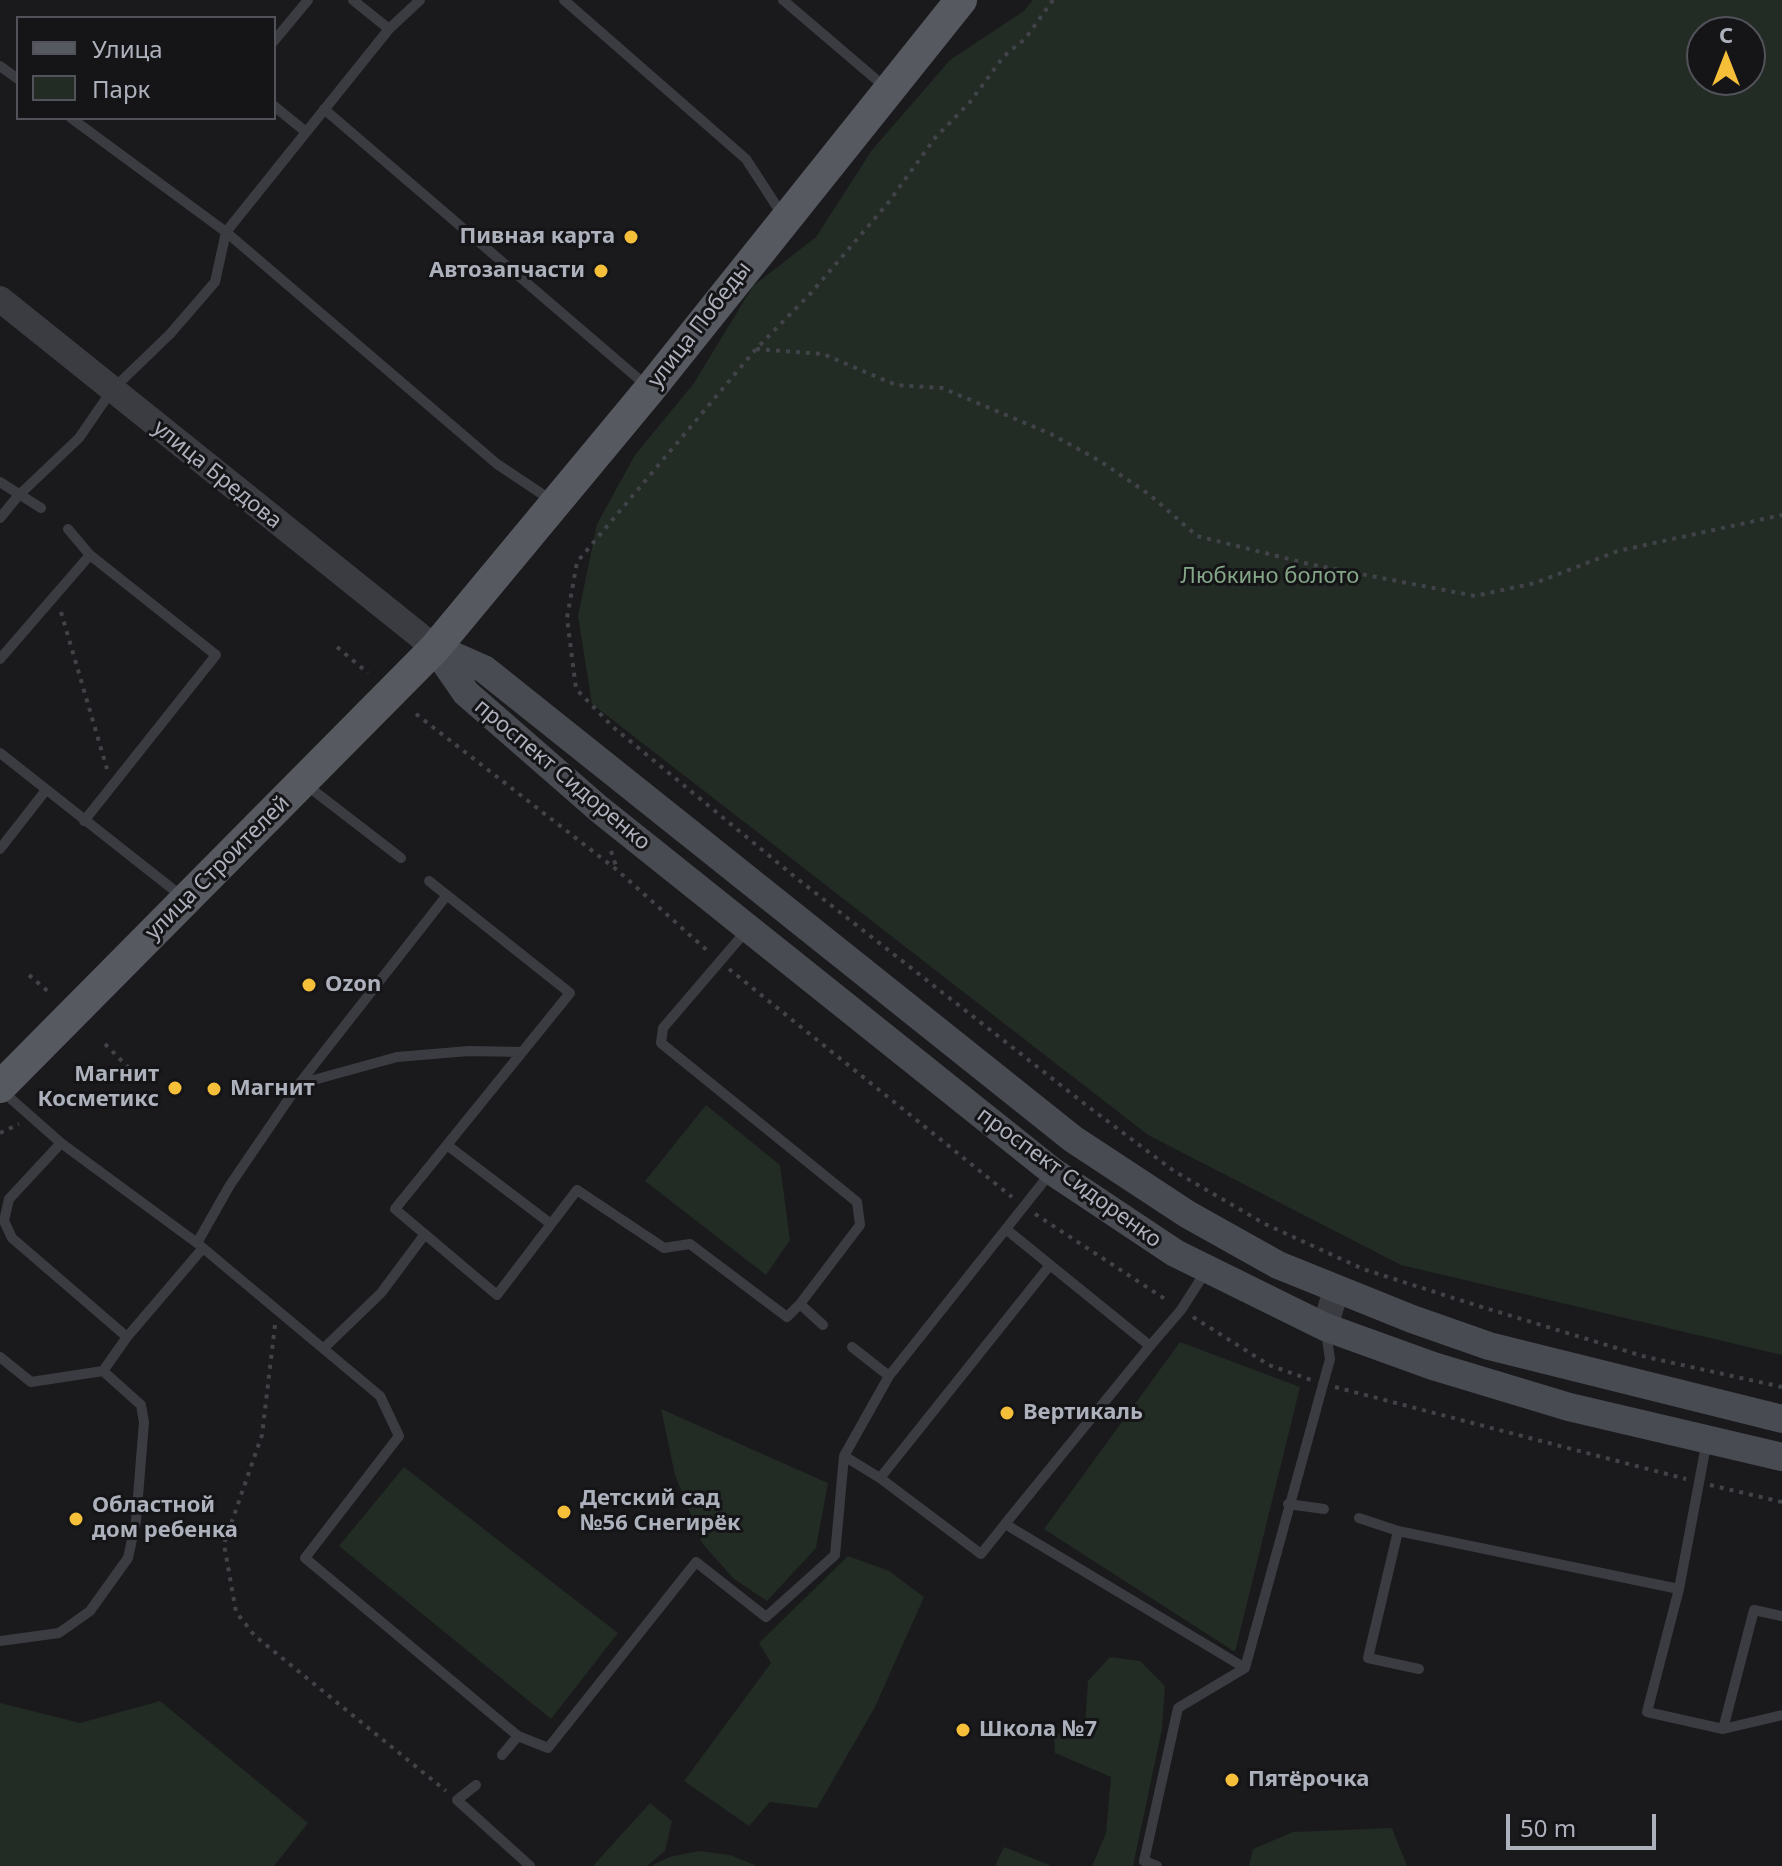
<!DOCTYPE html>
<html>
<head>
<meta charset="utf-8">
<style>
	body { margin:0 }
	#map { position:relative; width:1782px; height:1866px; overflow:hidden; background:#1a1a1d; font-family:"Noto Sans",sans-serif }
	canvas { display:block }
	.legend { position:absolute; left:16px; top:16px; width:260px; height:104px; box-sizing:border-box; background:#151518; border:2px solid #52535a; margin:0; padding:10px 14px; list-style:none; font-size:24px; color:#adb1bc }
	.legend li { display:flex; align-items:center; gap:16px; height:40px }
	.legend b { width:40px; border:2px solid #52535a }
	.north { position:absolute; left:1686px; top:16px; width:80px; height:80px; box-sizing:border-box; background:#151518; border:2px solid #52535a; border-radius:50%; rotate:0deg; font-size:22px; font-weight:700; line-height:32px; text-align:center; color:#adb1bc }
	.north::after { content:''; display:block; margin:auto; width:28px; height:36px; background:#f6bf39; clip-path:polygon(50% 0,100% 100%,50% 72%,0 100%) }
	.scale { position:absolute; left:1506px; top:1814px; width:150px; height:36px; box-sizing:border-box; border:4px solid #adb1bc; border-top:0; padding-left:10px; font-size:24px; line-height:28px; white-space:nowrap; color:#adb1bc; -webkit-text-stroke:6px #151518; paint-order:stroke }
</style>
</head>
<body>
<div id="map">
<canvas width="1782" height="1866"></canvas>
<ul class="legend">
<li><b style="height:10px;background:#575961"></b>Улица</li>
<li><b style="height:22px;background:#222b24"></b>Парк</li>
</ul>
<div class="north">С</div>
<div class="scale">50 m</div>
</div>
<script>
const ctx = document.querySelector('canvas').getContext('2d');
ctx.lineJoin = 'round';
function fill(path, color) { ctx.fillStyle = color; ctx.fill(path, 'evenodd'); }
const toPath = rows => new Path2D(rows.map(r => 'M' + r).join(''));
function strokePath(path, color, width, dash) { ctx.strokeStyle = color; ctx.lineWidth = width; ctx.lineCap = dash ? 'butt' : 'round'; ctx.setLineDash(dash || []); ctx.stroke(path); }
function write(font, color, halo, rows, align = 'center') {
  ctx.font = font + ' "Noto Sans",sans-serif'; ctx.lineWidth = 6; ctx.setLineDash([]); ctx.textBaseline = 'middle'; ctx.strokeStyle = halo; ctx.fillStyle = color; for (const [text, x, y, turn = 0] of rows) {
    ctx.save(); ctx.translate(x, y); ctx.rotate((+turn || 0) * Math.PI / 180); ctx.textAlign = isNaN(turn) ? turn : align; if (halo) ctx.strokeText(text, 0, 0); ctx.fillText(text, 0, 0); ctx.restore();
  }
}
const green = toPath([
	[1033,0,1782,0,1782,1355,1401,1265,1148,1135,592,704,578,616,597,524,635,455,694,383,753,286,816,237,872,150,950,60,1024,11],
	[1702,32,1750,32,1750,80,1702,80],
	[706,1105,780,1165,790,1240,766,1275,645,1181],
	[1180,1342,1300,1387,1235,1652,1044,1529],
	[661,1409,828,1483,816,1548,767,1601,734,1579,702,1543,675,1475],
	[404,1467,618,1633,551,1719,339,1546],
	[848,1556,889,1571,924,1597,875,1707,817,1808,770,1802,749,1826,684,1781,771,1663,759,1643],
	[1110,1657,1140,1661,1165,1686,1162,1729,1133,1866,1092,1866,1106,1833,1111,1777,1055,1753,1054,1738,1068,1726,1085,1725,1088,1681],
	[160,1701,308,1823,274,1866,0,1866,0,1703,80,1723],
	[650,1803,672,1821,665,1851,647,1866,593,1866],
	[1392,1828,1407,1866,1249,1866,1253,1849,1293,1832],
	[1004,1847,1052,1866,995,1866],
	[699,1851,730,1855,757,1866,651,1866,669,1857]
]);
const path = toPath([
	[1053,0,1025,39,1004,56,970,102,935,138,888,203,811,293,756,349,577,562,567,618,576,689,613,727,795,877,1086,1105,1174,1171,1265,1224,1363,1269,1469,1303,1646,1357,1782,1387],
	[756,349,823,354,896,385,942,388,1051,434,1100,461,1150,495,1197,536,1309,564,1475,596,1535,583,1618,551,1782,515],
	[61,612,107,769],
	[337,647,368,673],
	[416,714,617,870,710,953],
	[611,851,617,869],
	[729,969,1012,1197],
	[29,975,51,994],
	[105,1044,128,1067],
	[0,1133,19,1124],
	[1035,1214,1168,1301],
	[1193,1317,1269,1365,1311,1380],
	[275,1325,262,1435,224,1544,236,1612,255,1636,446,1791],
	[1335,1387,1686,1479],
	[1710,1485,1782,1502]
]);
const service = toPath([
	[353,0,389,29],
	[564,0,746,159,783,216],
	[783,0,885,87],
	[274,41,308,0],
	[0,66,18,79],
	[274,106,306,132],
	[324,109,648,387],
	[71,118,226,232,497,464,551,500],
	[0,482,41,508],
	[0,518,18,496,79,438,112,390,170,334,215,282,226,232,389,29,420,0],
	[68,529,90,555,216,655,84,821],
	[0,659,90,555],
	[0,753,184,898],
	[305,784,401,858],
	[0,849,46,790],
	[429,881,570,993,395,1209,497,1295,577,1190,664,1248,690,1244,787,1317,800,1304,823,1325],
	[746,931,663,1028,661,1043,857,1202,860,1225,800,1304],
	[299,1084,397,1057,469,1051,522,1052],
	[1,1090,61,1143,197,1243,380,1396,399,1436,305,1558,518,1736,548,1748,696,1562,766,1617,835,1555,844,1456,889,1376,1052,1171],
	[447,1145,551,1224],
	[1007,1230,1150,1346,1181,1310,1206,1271],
	[197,1243,230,1185,299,1084,447,895],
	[127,1337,203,1248],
	[1150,1346,1005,1524,1245,1668],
	[852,1347,889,1376],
	[324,1348,381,1293,425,1234],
	[0,1357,31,1382,103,1371,127,1337,12,1238,4,1221,9,1199,61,1143],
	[1707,1440,1679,1589,1647,1712,1723,1729,1782,1715],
	[844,1456,880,1478],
	[1288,1504,1324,1509],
	[1359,1518,1398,1531,1368,1658,1419,1669],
	[1005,1524,981,1554,880,1478,1050,1265],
	[1398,1531,1679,1589],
	[0,1641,59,1633,90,1611,128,1558,136,1521,144,1422,141,1405,103,1371],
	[1723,1729,1754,1610,1782,1616],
	[502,1755,518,1736],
	[476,1785,457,1800,530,1866],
	[1157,1866,1144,1861,1178,1708,1245,1668,1330,1359,1326,1332]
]);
const tertiary = toPath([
	[0,299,435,648],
	[1325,1327,1336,1290]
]);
const secondary = toPath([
	[435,648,466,693,599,809,1052,1171,1175,1253,1325,1327,1433,1366,1569,1407,1782,1457],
	[436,648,484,669,1073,1139,1187,1214,1278,1265,1412,1319,1489,1346,1782,1419]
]);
const primary = toPath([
	[0,1087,435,648,650,389,961,0]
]);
const markers = [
	[631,237,8,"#f6bf39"],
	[601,271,8,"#f6bf39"],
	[309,985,8,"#f6bf39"],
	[175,1088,8,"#f6bf39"],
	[214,1089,8,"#f6bf39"],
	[1007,1413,8,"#f6bf39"],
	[564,1512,8,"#f6bf39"],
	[76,1519,8,"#f6bf39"],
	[963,1730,8,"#f6bf39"],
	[1232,1780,8,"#f6bf39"]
];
const poiNames = [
	["Пивная карта",615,237,"right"],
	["Автозапчасти",585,271,"right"],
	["Ozon",325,985],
	["Магнит",159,1075,"right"],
	["Косметикс",159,1100,"right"],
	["Магнит",230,1089],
	["Вертикаль",1023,1413],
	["Детский сад",580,1499],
	["№56 Снегирёк",580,1524],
	["Областной",92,1506],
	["дом ребенка",92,1531],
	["Школа №7",979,1730],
	["Пятёрочка",1248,1780]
];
const streetNames = [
	["улица Победы",700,325,-52],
	["улица Бредова",217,475,39],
	["проспект Сидоренко",562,775,40],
	["улица Строителей",218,868,-45],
	["проспект Сидоренко",1069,1178,36]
];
const parkNames = [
	["Любкино болото",1270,577]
];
fill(green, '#222b24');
strokePath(path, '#414349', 4, [4, 6]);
strokePath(service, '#3b3c42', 10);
strokePath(tertiary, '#3b3c42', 26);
strokePath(secondary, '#494b52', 28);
strokePath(primary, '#575961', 32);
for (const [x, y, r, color] of markers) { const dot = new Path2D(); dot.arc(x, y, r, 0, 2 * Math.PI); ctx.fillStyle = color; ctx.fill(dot); strokePath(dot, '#151518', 3); }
write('bold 22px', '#adb1bc', '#151518', poiNames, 'left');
write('22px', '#adb1bc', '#151518', streetNames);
write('22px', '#84a788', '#151518', parkNames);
</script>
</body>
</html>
